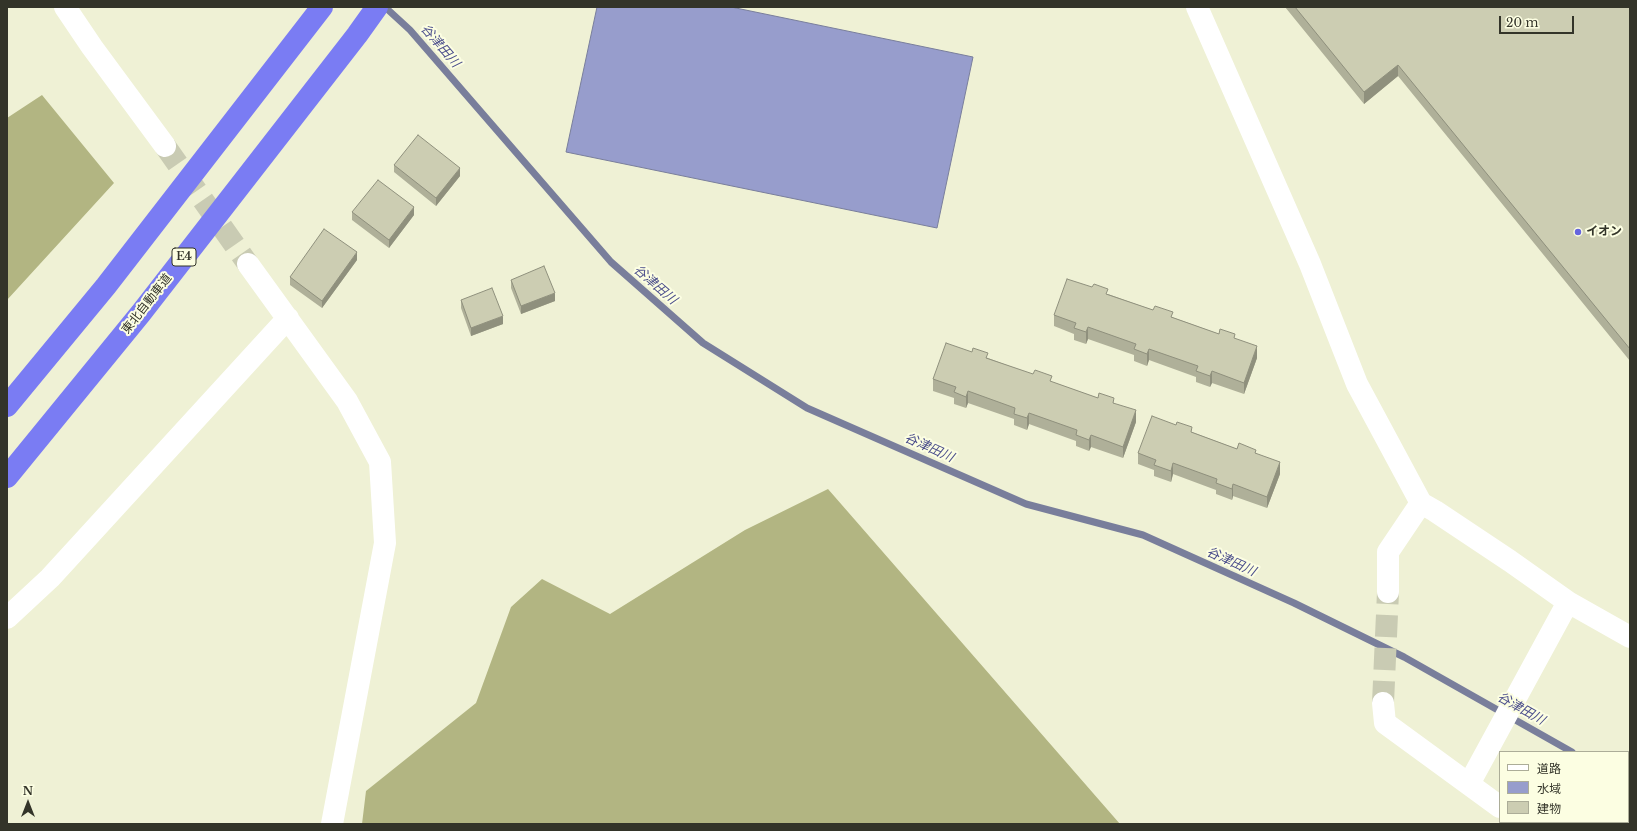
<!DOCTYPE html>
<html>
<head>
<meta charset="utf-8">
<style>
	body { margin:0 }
	#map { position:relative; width:1637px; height:831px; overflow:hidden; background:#eff1d5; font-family:"Libre Baskerville","Noto Sans JP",serif }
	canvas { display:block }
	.frame { position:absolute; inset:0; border:8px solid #333429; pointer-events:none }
	.legend { position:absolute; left:1499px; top:751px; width:130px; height:72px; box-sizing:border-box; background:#fcfee2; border:1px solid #acad98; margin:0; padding:5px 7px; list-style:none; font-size:12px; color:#333429 }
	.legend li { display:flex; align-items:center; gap:8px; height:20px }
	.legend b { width:20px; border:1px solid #acad98 }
	.north { position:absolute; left:8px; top:783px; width:40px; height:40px; -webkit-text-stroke:3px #fcfee2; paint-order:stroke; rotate:0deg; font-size:11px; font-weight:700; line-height:16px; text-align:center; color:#333429 }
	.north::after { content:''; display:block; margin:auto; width:14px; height:18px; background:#333429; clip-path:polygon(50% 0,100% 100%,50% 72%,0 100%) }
	.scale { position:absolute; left:1499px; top:16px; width:75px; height:18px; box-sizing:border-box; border:2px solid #333429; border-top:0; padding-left:5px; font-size:12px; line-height:14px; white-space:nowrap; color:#333429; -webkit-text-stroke:3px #fcfee2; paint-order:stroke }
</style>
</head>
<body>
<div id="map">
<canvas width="1637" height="831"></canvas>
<div class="frame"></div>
<ul class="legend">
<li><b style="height:5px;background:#fff"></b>道路</li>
<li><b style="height:11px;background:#979dcc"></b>水域</li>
<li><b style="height:11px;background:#cccdb2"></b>建物</li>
</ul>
<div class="north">N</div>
<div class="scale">20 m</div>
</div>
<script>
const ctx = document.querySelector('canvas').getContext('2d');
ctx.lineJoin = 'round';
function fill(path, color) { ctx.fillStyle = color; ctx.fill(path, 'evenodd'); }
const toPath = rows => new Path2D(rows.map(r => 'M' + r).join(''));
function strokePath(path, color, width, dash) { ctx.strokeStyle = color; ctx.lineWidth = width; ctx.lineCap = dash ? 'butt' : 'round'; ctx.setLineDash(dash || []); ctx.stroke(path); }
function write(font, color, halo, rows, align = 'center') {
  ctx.font = font + ' "Libre Baskerville","Noto Sans JP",serif'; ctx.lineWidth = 4; ctx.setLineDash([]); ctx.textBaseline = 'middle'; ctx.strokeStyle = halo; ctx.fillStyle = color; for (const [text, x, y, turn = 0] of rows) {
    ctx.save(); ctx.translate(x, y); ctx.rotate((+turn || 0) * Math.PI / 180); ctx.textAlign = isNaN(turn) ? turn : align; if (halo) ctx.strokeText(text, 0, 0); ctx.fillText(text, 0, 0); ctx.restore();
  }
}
const forest = toPath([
	[42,95,114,183,7,300,7,118],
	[828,489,1120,824,362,824,366,791,476,703,511,607,542,579,610,614,745,530]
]);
const water = toPath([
	[597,7,731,7,973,57,937,228,566,152,597,7]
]);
const stream = toPath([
	[385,7,410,30,611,262,703,343,807,408,1026,504,1143,535,1294,603,1404,657,1572,752],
	[1628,781,1630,782]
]);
const minorTunnel = toPath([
	[165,146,248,264],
	[1383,703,1388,592]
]);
const minor = toPath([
	[65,7,92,47,165,146],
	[1197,7,1310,264,1357,384,1421,503,1435,511,1510,561,1568,602,1630,637],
	[248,264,347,401,380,462,385,543,332,824],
	[1388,592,1388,552,1421,503],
	[7,618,50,578,288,318],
	[1383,703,1385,723,1500,807],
	[1469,784,1568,602],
	[1521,822,1524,824]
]);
const highway = toPath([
	[7,406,106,286,322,7],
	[7,477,141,313,357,35,377,7]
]);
const wall = toPath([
	[1285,7,1630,7,1630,361,1398,76,1364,104],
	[394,165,460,176,436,206,394,172],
	[352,212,414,215,389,248,352,220],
	[357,260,322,308,290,285,290,277],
	[511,280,555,301,521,314,511,288],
	[1108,294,1219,334,1235,339,1257,358,1244,394,1212,383,1210,387,1196,382,1196,377,1149,360,1147,366,1134,361,1134,355,1088,339,1086,344,1074,340,1074,334,1054,326,1054,315],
	[461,300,503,324,471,336,461,308],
	[972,352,1052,382,1098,398,1114,403,1136,422,1123,458,1091,447,1089,451,1076,446,1076,441,1029,424,1027,430,1014,425,1014,419,968,403,966,408,954,404,954,398,933,391,933,379],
	[1192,432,1237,449,1256,453,1280,474,1267,508,1233,496,1232,500,1216,494,1216,490,1173,474,1171,482,1154,476,1154,470,1138,464,1138,453]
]);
const shadedWall = toPath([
	[1398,65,1398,76,1364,104,1364,92],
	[460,168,460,176,436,206,436,198],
	[414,207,414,215,389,248,389,240],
	[357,252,357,260,322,308,322,301],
	[555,293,555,301,521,314,521,306],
	[503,316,503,324,471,336,471,328],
	[1088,327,1088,339,1086,344,1086,332],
	[1257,346,1257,358,1244,394,1244,383],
	[1149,349,1149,360,1147,366,1147,354],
	[1212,371,1212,383,1210,387,1210,376],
	[968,391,968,403,966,408,966,397],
	[1136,410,1136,422,1123,458,1123,447],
	[1029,413,1029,424,1027,430,1027,418],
	[1091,435,1091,447,1089,451,1089,440],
	[1280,462,1280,474,1267,508,1267,497],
	[1173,463,1173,474,1171,482,1171,471],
	[1233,484,1233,496,1232,500,1232,489]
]);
const building = toPath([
	[1295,7,1630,7,1630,349,1398,65,1364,92,1295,7],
	[418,135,460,168,436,198,394,165,418,135],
	[378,180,414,207,389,240,352,212,378,180],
	[324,229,357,252,322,301,290,277,324,229],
	[544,266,555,293,521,306,511,280,544,266],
	[1067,279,1092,287,1094,284,1108,289,1106,294,1153,310,1155,306,1173,312,1171,317,1219,334,1220,329,1235,334,1234,338,1257,346,1244,383,1212,371,1210,376,1196,371,1198,366,1149,349,1147,354,1134,349,1136,344,1088,327,1086,332,1074,328,1076,323,1054,315,1067,279],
	[492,288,503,316,471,328,461,300,492,288],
	[946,343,972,352,973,348,988,353,986,358,1033,374,1035,370,1052,376,1050,381,1098,398,1099,393,1114,398,1113,403,1136,410,1123,447,1091,435,1089,440,1076,435,1077,430,1029,413,1027,418,1014,414,1015,408,968,391,966,397,954,392,956,387,933,379,946,343],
	[1152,416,1176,425,1177,422,1192,427,1191,432,1237,449,1239,443,1256,450,1255,453,1280,462,1267,497,1233,484,1232,489,1216,483,1217,479,1173,463,1171,471,1154,465,1156,460,1138,453,1152,416]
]);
const markers = [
	[1578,232,4,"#6665de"]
];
const shields = [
	[184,257,24]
];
const shieldNames = [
	["E4",184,257]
];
const poiNames = [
	["イオン",1586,232]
];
const streetNames = [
	["東北自動車道",147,304,-52]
];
const waterNames = [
	["谷津田川",440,46,49],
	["谷津田川",655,285,41],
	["谷津田川",929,448,24],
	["谷津田川",1231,562,24],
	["谷津田川",1521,709,29]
];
fill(forest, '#b2b582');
fill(water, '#979dcc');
strokePath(water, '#797e9b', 1);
strokePath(stream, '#797e9b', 7);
strokePath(minorTunnel, '#c9cbb3', 22, [22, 11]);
strokePath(minor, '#fff', 22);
strokePath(highway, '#7a7cf3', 22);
fill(wall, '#afb099');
fill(shadedWall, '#8f907d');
fill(building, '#cccdb2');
strokePath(building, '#8f907d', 1);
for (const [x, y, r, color] of markers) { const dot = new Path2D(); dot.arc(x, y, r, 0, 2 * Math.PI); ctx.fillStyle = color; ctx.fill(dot); strokePath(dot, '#fcfee2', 1.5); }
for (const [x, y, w] of shields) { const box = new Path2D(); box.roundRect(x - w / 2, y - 9, w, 18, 3); ctx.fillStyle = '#fcfee2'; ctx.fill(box); strokePath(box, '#333429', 1); }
write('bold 11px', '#333429', null, shieldNames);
write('bold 12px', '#333429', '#fcfee2', poiNames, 'left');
write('12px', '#333429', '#fcfee2', streetNames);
write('italic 13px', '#4b4e8c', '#fcfee2', waterNames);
</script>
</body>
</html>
